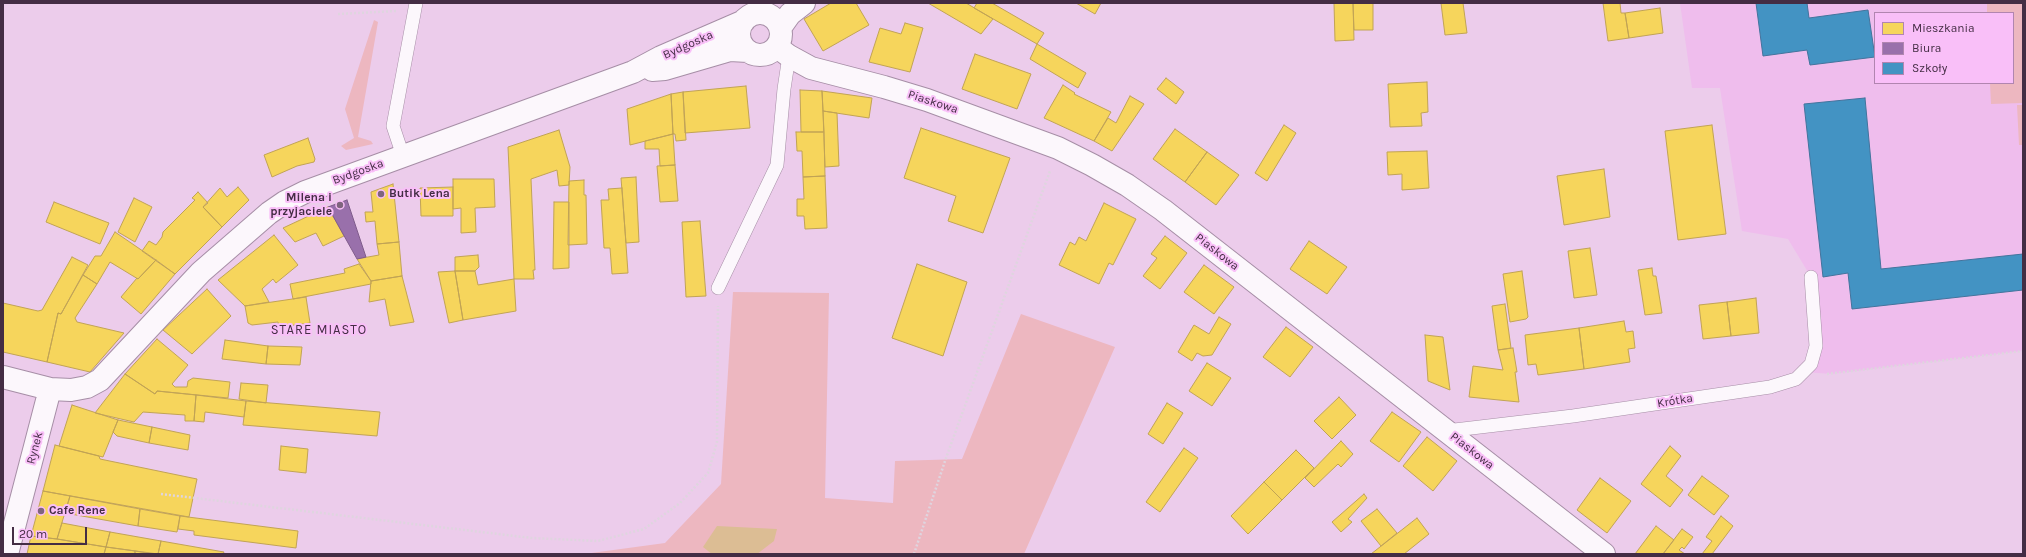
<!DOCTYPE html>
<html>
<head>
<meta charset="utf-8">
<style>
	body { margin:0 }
	#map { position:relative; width:2026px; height:557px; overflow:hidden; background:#eccceb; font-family:Karla,sans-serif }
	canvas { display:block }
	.frame { position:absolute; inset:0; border:4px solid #442d44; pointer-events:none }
	.legend { position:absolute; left:1874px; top:12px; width:140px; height:72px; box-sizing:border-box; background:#f9bff8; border:1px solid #b185b0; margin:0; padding:5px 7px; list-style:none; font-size:12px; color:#442d44 }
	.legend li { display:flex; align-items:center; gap:8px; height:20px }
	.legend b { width:20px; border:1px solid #b185b0 }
	.scale { position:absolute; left:12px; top:527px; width:75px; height:18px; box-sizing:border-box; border:2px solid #442d44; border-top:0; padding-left:5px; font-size:12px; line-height:14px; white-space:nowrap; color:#442d44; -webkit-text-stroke:3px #f9bff8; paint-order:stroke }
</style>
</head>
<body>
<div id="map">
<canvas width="2026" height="557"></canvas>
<div class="frame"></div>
<ul class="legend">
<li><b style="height:11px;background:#f6d55c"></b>Mieszkania</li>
<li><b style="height:11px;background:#9970ab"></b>Biura</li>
<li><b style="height:11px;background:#4393c3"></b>Szkoły</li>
</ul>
<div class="scale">20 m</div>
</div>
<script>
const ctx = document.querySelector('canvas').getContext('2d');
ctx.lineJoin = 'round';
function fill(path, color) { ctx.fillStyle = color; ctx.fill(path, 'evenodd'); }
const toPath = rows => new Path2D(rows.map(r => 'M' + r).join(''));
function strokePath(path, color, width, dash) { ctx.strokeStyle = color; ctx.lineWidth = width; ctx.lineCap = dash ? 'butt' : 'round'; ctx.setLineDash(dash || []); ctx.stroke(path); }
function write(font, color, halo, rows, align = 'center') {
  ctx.font = font + ' Karla,sans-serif'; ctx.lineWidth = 4; ctx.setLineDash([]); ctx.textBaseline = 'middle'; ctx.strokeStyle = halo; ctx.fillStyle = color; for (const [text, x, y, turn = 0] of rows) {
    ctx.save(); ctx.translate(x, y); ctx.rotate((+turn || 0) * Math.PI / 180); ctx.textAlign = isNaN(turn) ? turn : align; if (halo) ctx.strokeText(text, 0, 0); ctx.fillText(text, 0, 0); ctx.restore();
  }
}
const built = toPath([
	[1680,3,2023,3,2023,351,1832,374,1804,372,1811,364,1811,277,1788,239,1742,231,1720,88,1692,88],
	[1875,13,2013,13,2013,83,1875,83]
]);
const green = toPath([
	[1987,3,2023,3,2023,103,1991,104,1990,83,2013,83,2013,13,1987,13],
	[374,20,378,22,358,137,371,141,373,144,346,150,341,146,354,138,345,109],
	[2017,105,2023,105,2023,145,2019,145],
	[733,292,829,293,825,498,893,503,895,461,962,459,1021,314,1115,347,1024,554,584,554,665,543,721,484]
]);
const water = toPath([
	[717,526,777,529,774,541,757,554,712,554,703,547]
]);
const homes = toPath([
	[831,3,856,3,869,25,823,51,804,19,831,3],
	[928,3,966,3,993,19,981,34,928,3],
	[977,3,992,3,1044,33,1037,44,974,8,977,3],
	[1076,3,1101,3,1095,14,1076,3],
	[1334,3,1353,3,1354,40,1335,41,1334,3],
	[1353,3,1373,3,1373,30,1354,30,1353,3],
	[1441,3,1463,3,1467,33,1445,35,1441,3],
	[1603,3,1620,3,1621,13,1625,13,1629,38,1608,41,1603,3],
	[1660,8,1663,33,1629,38,1625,13,1660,8],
	[905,23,923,28,910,72,869,62,880,28,901,34,905,23],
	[1037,44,1086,73,1078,88,1030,59,1037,44],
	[975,54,1031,74,1017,109,962,89,975,54],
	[1166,78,1184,92,1176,104,1157,89,1166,78],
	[1427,82,1428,112,1421,113,1422,126,1390,127,1388,84,1427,82],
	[1063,85,1075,93,1074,94,1111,112,1094,141,1044,118,1063,85],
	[746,86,750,128,685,133,683,92,746,86],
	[800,90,822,91,824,132,801,132,800,90],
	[822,91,872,98,869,118,823,111,822,91],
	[683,92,686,140,676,141,675,134,673,134,671,94,683,92],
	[671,94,673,134,630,145,627,109,671,94],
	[1130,96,1144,104,1112,151,1094,141,1108,118,1116,123,1130,96],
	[823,111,837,113,839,166,825,167,823,111],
	[1284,125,1296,133,1267,181,1255,173,1284,125],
	[1712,125,1726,234,1678,240,1665,131,1712,125],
	[921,128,1010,158,983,233,948,221,956,196,904,178,921,128],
	[1175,129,1207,152,1185,182,1153,159,1175,129],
	[559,130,570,167,569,185,559,186,557,170,531,179,535,270,533,270,534,279,514,279,508,147,559,130],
	[796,132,824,132,825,176,803,177,802,151,797,151,796,132],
	[673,134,675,165,660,166,659,149,645,149,645,141,673,134],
	[308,138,315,159,314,162,297,166,272,177,264,155,308,138],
	[1427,151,1429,188,1402,190,1402,174,1388,175,1387,152,1427,151],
	[1207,152,1239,175,1216,205,1185,182,1207,152],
	[675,165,678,201,660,202,657,166,675,165],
	[1604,169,1610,217,1564,225,1557,176,1604,169],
	[825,176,827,228,805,229,804,216,797,216,797,199,804,199,803,177,825,176],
	[636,177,639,242,626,243,621,178,636,177],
	[453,179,494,179,495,207,475,208,476,232,461,233,461,208,453,209,453,179],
	[584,180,584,195,586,195,587,244,568,245,569,181,584,180],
	[393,184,399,242,377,244,375,221,366,222,365,212,373,212,371,192,393,184],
	[238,187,249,200,222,227,203,207,220,188,227,197,238,187],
	[453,187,453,216,421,216,420,188,453,187],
	[622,188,628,273,612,274,610,248,604,248,601,200,609,200,608,189,622,188],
	[198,192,208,203,203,207,222,227,175,274,142,251,149,241,156,245,162,237,163,232,195,200,192,198,198,192],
	[134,198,152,207,135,242,118,232,134,198],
	[54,202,109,223,100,244,46,222,54,202],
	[554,202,569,202,569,268,553,269,554,202],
	[1104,203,1136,219,1113,265,1109,263,1099,284,1059,265,1070,242,1075,245,1079,237,1086,241,1104,203],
	[328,207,344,236,323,246,316,233,295,242,283,228,328,207],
	[700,221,706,296,686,297,682,222,700,221],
	[115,232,156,260,138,279,110,262,97,284,83,275,95,256,101,256,115,232],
	[274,235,298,265,276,283,273,279,262,289,269,302,245,306,218,280,274,235],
	[1165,236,1187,253,1160,289,1143,276,1157,258,1151,254,1165,236],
	[1309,241,1347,267,1327,294,1290,269,1309,241],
	[399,242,402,276,371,281,357,259,379,255,377,244,399,242],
	[1590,248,1597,295,1574,298,1568,251,1590,248],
	[478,255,479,267,475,271,455,271,455,257,478,255],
	[72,257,88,265,61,314,58,313,47,362,3,352,3,303,38,311,42,310,72,257],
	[156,260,175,274,141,314,121,297,137,278,138,279,156,260],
	[359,264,371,281,371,284,293,299,290,284,345,273,344,269,359,264],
	[917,264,967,282,943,356,892,338,917,264],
	[1204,265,1234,287,1214,314,1184,292,1204,265],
	[1652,268,1653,276,1656,276,1662,313,1645,315,1638,270,1652,268],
	[455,271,475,271,478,285,514,279,516,311,463,320,455,271],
	[455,271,463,320,449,323,438,272,455,271],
	[1522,271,1528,317,1526,319,1510,322,1503,274,1522,271],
	[83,275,97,284,75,318,77,322,124,333,90,372,47,362,58,313,61,314,83,275],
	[402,276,414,322,390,326,385,299,369,302,371,281,402,276],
	[207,289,231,316,192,354,163,330,207,289],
	[306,297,310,323,279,327,278,322,252,325,248,323,245,306,306,297],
	[1756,298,1759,333,1731,336,1727,302,1756,298],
	[1727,302,1731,336,1703,339,1699,305,1727,302],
	[1505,304,1511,348,1498,350,1492,306,1505,304],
	[1219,317,1231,324,1212,355,1203,356,1197,353,1192,361,1178,352,1194,325,1209,334,1219,317],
	[1624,321,1626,332,1633,331,1635,348,1628,349,1630,362,1584,369,1579,328,1624,321],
	[1286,327,1313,347,1290,377,1263,357,1286,327],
	[1579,328,1584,369,1538,375,1536,364,1528,365,1525,335,1579,328],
	[1425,335,1443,337,1450,390,1428,381,1425,335],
	[157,339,188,365,172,384,175,387,187,387,188,381,193,378,230,382,228,398,157,391,155,394,125,374,157,339],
	[225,340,268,346,266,364,222,359,225,340],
	[268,346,302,347,300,365,266,364,268,346],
	[1513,348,1517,372,1515,372,1519,402,1469,397,1473,366,1503,370,1498,350,1513,348],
	[1207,363,1231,378,1212,406,1189,391,1207,363],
	[125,374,155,394,157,391,196,395,194,421,185,421,185,415,143,412,134,422,95,413,125,374],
	[241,383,268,385,266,403,239,399,241,383],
	[196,395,246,401,244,417,205,412,204,422,194,421,196,395],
	[1339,397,1356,415,1332,439,1314,421,1339,397],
	[246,401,380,412,377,436,243,425,246,401],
	[1167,403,1183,413,1163,444,1148,434,1167,403],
	[72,405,118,420,103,457,59,446,72,405],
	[1392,412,1421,432,1399,462,1370,441,1392,412],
	[118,420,152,427,149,443,117,436,113,432,118,420],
	[152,427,190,435,188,450,149,443,152,427],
	[1427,437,1457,461,1433,491,1403,466,1427,437],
	[1341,441,1353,454,1341,467,1338,464,1314,487,1305,478,1341,441],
	[55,445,99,456,100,459,197,479,189,517,43,491,55,445],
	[281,446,308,449,306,473,279,470,281,446],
	[1670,446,1681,456,1666,476,1683,490,1670,507,1641,484,1670,446],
	[1184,448,1198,458,1160,512,1146,502,1184,448],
	[1296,450,1314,468,1282,500,1264,482,1296,450],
	[1702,476,1729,496,1714,515,1688,495,1702,476],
	[1600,478,1631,501,1607,533,1577,510,1600,478],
	[1264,482,1282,500,1248,534,1231,516,1264,482],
	[43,491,70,496,57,539,31,536,43,491],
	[1364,494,1367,498,1348,519,1352,522,1341,532,1332,522,1364,494],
	[70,496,140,509,138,526,65,513,70,496],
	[140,509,180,516,177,532,138,526,140,509],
	[1377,509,1397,533,1381,546,1361,521,1377,509],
	[180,516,298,531,296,548,194,535,194,531,178,529,180,516],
	[1721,516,1733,526,1712,554,1702,554,1712,541,1706,537,1721,516],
	[1417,518,1429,534,1404,554,1371,554,1417,518],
	[62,523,110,532,106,547,57,539,62,523],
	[1656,526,1674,540,1663,554,1635,554,1656,526],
	[1682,529,1693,537,1684,549,1682,547,1679,550,1685,554,1663,554,1682,529],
	[110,532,161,541,158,554,106,547,110,532],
	[31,536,57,539,106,547,104,554,27,554,31,536],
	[161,541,224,552,223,554,158,554,161,541],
	[106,547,135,551,135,554,104,554,106,547],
	[135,551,153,554,135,554,135,551]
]);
const offices = toPath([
	[347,200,366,257,357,259,328,207,347,200]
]);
const schools = toPath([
	[1756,3,1807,3,1809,18,1868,10,1875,57,1810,65,1807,50,1763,56,1756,3],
	[1865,98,1881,269,2023,254,2023,290,1852,309,1848,273,1823,277,1804,104,1865,98]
]);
const path = toPath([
	[338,14,396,11],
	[1827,374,2023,351],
	[161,494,532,538,598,541,644,529,680,503,708,473,717,442,718,306],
	[914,554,946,458,1050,171]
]);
const lane = toPath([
	[403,156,393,126,416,3],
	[718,288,777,165,784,89,789,56],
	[1446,431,1573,416,1770,387,1796,379,1811,364,1816,346,1811,277]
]);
const street = toPath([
	[777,47,789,56,811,68,884,87,927,100,1058,148,1092,165,1127,185,1163,210,1604,554]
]);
const secondary = toPath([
	'739 34a21 21 0 1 1 42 0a21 21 0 1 1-42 0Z',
	[780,28,790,14,804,3],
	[652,70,665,69,730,50,748,51],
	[3,377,50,389,71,390,87,387,100,380,201,272,269,213,285,202,305,192,633,72,661,57,744,21],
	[7,554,50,389]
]);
const markers = [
	[381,194,4,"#7f657e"],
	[340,205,4,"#7f657e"],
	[41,511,4,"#7f657e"]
];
const streetNames = [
	["Bydgoska",688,45,-24],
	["Piaskowa",933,102,18],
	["Bydgoska",358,172,-20],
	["Piaskowa",1217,252,38],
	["Krótka",1675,401,-9],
	["Rynek",35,448,-75],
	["Piaskowa",1472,451,38]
];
const poiNames = [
	["Butik Lena",389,194],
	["Milena i",332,198,"right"],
	["przyjaciele",332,212,"right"],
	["Cafe Rene",49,511]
];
const neighbourhoodNames = [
	["STARE MIASTO",319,330]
];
fill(built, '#efbded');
fill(green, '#edb7c0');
fill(water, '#dcbd94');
fill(homes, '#f6d55c');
strokePath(homes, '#c1a355', 1);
fill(offices, '#9970ab');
strokePath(offices, '#805c8c', 1);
fill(schools, '#4393c3');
strokePath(schools, '#43749d', 1);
strokePath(lane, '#a68ea6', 14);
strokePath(street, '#a68ea6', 24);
strokePath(secondary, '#a68ea6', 24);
strokePath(path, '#dfd5df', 2.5, [2, 2]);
strokePath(lane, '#fcf7fc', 13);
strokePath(street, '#fcf7fc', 22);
strokePath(secondary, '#fcf7fc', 22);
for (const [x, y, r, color] of markers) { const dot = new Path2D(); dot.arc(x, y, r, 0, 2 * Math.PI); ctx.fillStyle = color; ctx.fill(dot); strokePath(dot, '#f9bff8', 1.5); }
write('12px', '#442d44', '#f9bff8', streetNames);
write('bold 12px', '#442d44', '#f9bff8', poiNames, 'left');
ctx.letterSpacing = '1px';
write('13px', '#442d44', '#f9bff8', neighbourhoodNames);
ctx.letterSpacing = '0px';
</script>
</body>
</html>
